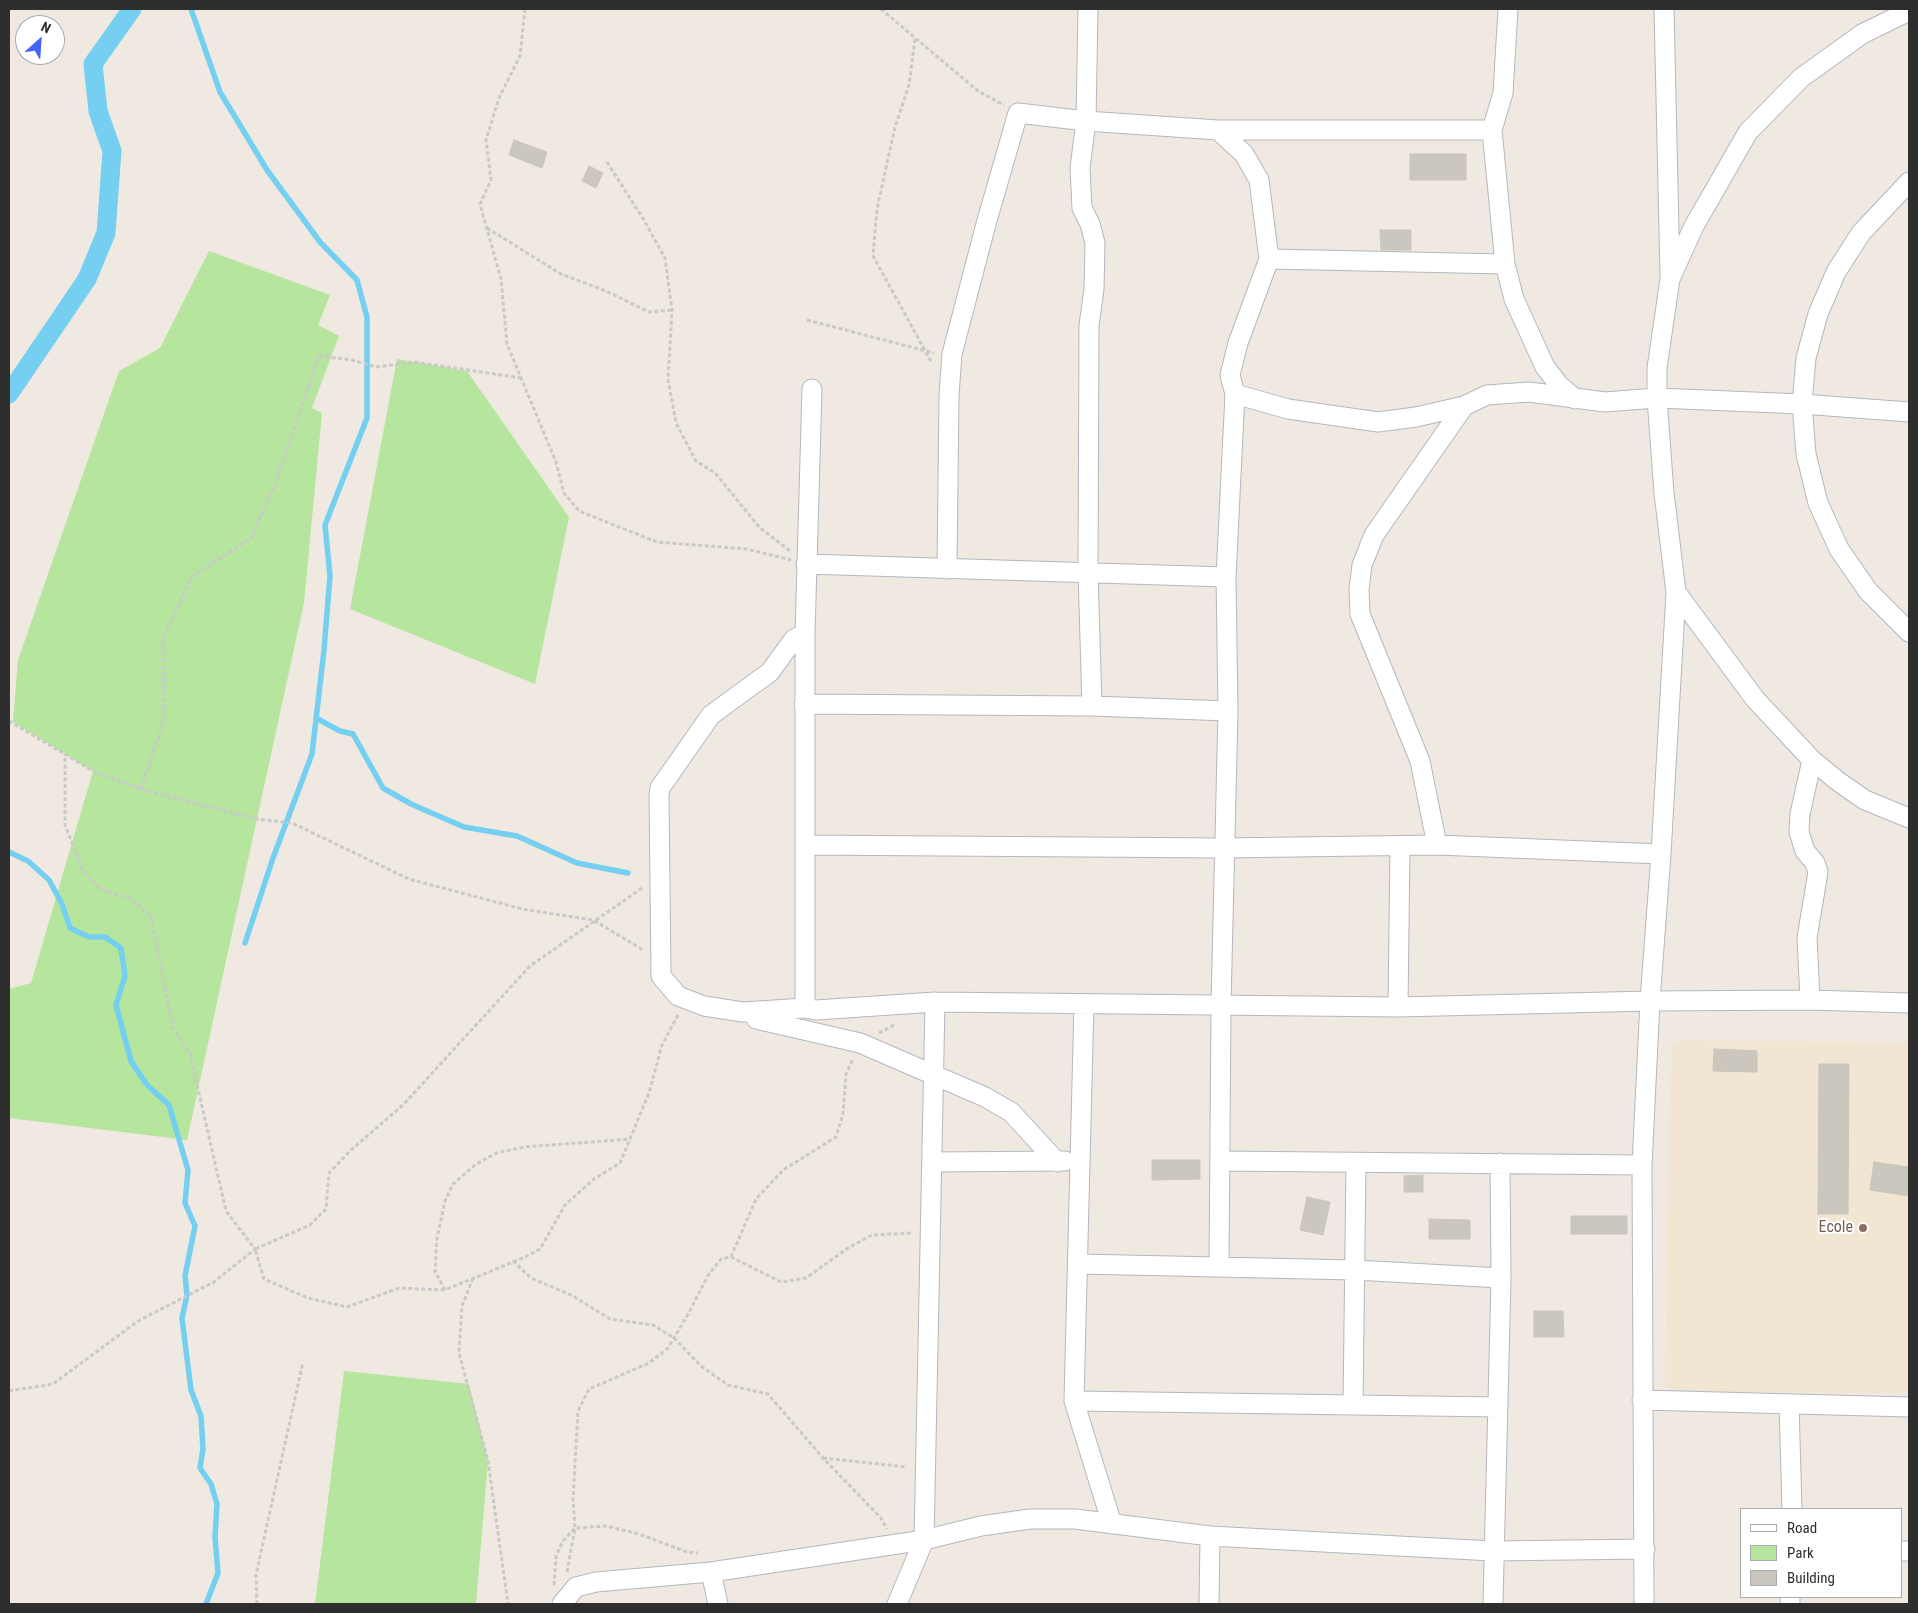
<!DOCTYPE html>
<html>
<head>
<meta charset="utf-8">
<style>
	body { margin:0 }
	#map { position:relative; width:1918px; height:1613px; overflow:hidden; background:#efe9e1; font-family:"Roboto Condensed",sans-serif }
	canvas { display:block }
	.frame { position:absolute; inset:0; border:10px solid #2e2e2e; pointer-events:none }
	.legend { position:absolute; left:1740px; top:1508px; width:162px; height:90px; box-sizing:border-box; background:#fff; border:1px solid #ababab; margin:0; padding:6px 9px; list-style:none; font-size:15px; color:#2e2e2e }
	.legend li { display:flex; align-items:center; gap:10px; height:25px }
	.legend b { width:25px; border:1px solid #ababab }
	.north { position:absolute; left:15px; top:15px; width:50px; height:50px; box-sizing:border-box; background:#fff; border:1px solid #ababab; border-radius:50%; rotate:26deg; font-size:14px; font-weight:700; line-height:20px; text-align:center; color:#2e2e2e }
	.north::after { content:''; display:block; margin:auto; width:18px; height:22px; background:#4264fb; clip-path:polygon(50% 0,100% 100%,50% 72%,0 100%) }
</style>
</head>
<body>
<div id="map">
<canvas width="1918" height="1613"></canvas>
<div class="frame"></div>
<ul class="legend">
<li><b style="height:6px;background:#fff"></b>Road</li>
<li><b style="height:14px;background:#b6e59e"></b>Park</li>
<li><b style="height:14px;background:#cbc7bf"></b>Building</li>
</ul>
<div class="north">N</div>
</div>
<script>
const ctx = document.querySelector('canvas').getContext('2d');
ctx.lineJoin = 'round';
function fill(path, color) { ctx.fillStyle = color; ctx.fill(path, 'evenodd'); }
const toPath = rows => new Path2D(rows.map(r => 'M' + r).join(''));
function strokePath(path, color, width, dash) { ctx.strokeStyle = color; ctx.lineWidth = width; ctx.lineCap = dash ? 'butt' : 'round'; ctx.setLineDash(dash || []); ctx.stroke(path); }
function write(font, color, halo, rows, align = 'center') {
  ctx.font = font + ' "Roboto Condensed",sans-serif'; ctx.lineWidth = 4; ctx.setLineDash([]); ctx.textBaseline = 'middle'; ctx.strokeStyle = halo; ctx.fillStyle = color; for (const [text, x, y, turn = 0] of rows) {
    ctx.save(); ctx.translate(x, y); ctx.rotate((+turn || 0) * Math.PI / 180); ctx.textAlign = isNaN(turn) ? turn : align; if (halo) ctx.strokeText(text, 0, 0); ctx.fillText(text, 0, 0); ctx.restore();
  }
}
const education = toPath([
	[1680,1040,1909,1043,1909,1393,1674,1392,1665,1384,1671,1047]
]);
const green = toPath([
	[209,251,330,295,318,325,339,336,312,408,322,413,304,603,187,1140,9,1118,9,989,31,983,93,771,13,722,18,660,119,371,160,348],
	[397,359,467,371,569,517,535,684,350,609],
	[344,1371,469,1384,488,1461,476,1604,315,1604]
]);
const stream = toPath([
	[191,9,220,92,267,170,320,242,357,280,367,317,367,418,325,525,330,576,324,650,312,754,273,858,245,943],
	[316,718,340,731,353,734,383,788,411,804,464,827,517,836,577,863,628,873],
	[9,852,28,861,49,880,62,904,70,928,89,937,105,937,121,948,125,976,116,1005,131,1061,147,1085,169,1105,188,1170,185,1203,195,1226,185,1276,187,1295,182,1318,191,1390,201,1416,203,1449,200,1468,211,1484,217,1504,215,1537,218,1573,206,1604]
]);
const canal = toPath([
	[9,394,87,279,106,233,112,151,98,111,93,64,132,9]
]);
const building = toPath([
	[514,140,547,152,542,168,509,155,514,140],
	[1410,154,1466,154,1466,180,1410,180,1410,154],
	[589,166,603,173,596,188,582,181,589,166],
	[1380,230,1411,230,1411,250,1381,250,1380,230],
	[1714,1049,1757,1051,1757,1072,1713,1071,1714,1049],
	[1819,1064,1849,1064,1848,1214,1818,1214,1819,1064],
	[1152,1160,1200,1160,1200,1179,1152,1180,1152,1160],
	[1874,1162,1909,1167,1909,1196,1870,1190,1874,1162],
	[1423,1175,1423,1192,1404,1192,1404,1176,1423,1175],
	[1307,1197,1330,1202,1323,1235,1300,1230,1307,1197],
	[1571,1216,1627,1216,1627,1234,1571,1234,1571,1216],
	[1429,1219,1470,1220,1470,1239,1429,1239,1429,1219],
	[1534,1311,1563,1311,1564,1337,1534,1337,1534,1311]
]);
const path = toPath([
	[525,9,520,56,499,98,486,140,491,180,480,204,501,279,507,344,556,462,564,493,579,511,657,542,747,549,791,560],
	[881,9,978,91,1004,105],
	[915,39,909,85,895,127,877,209,873,256,932,363],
	[607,162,644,220,665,258,672,310,668,379,676,423,696,461,715,473,760,528,790,551],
	[487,228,561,274,606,291,649,312,672,310],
	[807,320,934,353],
	[9,721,93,771,141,789,257,819,292,823,409,879,522,909,593,920,640,948,643,951],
	[141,789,164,720,163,639,192,576,251,538,275,484,319,356,352,360,376,367,415,362,521,378],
	[642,888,530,966,403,1105,351,1150,329,1173,326,1209,310,1225,255,1249,264,1279,308,1298,347,1307,399,1288,445,1290,525,1257,540,1249,565,1205,594,1179,620,1163,649,1093,662,1045,679,1013],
	[879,1033,896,1024],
	[731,1257,756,1199,783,1170,836,1137,843,1114,846,1074,853,1059],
	[513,1261,531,1278,573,1296,610,1319,653,1325,674,1338,701,1366,728,1385,768,1394,823,1458,881,1518,887,1529],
	[473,1278,462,1306,459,1353,488,1461,508,1604],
	[445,1290,435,1271,437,1238,445,1201,453,1184,475,1165,496,1153,524,1147,630,1139],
	[9,1391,53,1384,138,1321,214,1282,255,1249,226,1211,190,1054,173,1028,151,916,132,899,100,889,83,870,65,825,65,754],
	[823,1458,907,1467],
	[567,1572,575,1528,573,1499,578,1411,589,1389,649,1363,668,1348,687,1316,709,1274,721,1259,731,1257,781,1282,806,1278,848,1248,872,1235,913,1233],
	[554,1585,556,1556,563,1541,575,1528,606,1526,639,1534,687,1552,698,1553],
	[257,1604,256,1575,303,1362]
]);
const minor = toPath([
	[1088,9,1086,121,1080,168,1082,208,1090,224,1095,243,1094,289,1089,325,1088,572,1092,706],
	[1508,9,1503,93,1492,130,1505,264,1514,299,1545,367,1559,385,1575,399],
	[1664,9,1670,275],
	[1909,11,1862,34,1801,78,1748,132,1694,226,1670,279,1657,368,1657,398,1664,493,1676,592,1755,699,1812,760,1839,782,1865,800,1909,818],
	[1218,130,1244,154,1259,180,1269,259,1238,343,1230,375,1235,394,1226,577,1228,711,1221,1005,1219,1267],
	[1909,182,1861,233,1836,272,1818,314,1806,358,1802,404,1806,454,1818,503,1839,549,1868,591,1909,632],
	[1269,259,1505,264],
	[812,389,805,634,805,1008,816,1010,935,1002,1398,1007,1650,1001,1810,1000,1909,1003],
	[1235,394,1288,409,1378,422,1416,417,1464,406,1487,395,1529,392,1605,402,1657,398,1802,404,1909,412],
	[806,564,1226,577],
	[947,569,949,395,952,354,986,224,1018,113,1086,121,1218,130,1492,130],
	[804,704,1092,706,1228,711],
	[805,845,1223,848,1437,845,1661,854],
	[1437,845,1420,761,1360,614,1359,589,1362,565,1374,535,1464,406],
	[1810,1000,1807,938,1818,872,1815,863,1805,851,1799,832,1800,814,1812,760],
	[1084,1004,1074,1401,1112,1524],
	[1398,1007,1400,846],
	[805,1008,743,1012,704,1006,678,996,661,976,659,795,660,788,711,715,770,672,794,639,805,634],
	[756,1019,860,1043,985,1097,1011,1112,1057,1162],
	[1220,1161,1642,1165],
	[932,1162,1065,1161],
	[1078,1264,1355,1270,1501,1278],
	[1642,1400,1909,1407],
	[1074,1401,1498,1407],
	[1789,1404,1792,1509],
	[1353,1405,1356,1163],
	[1902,1551,1909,1551],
	[711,1572,718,1604],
	[562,1604,576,1587,596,1582,711,1572,924,1540,981,1526,1030,1519,1075,1519,1210,1536,1493,1551,1645,1549],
	[897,1604,924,1540,935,1002],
	[1209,1604,1210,1536],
	[1493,1604,1501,1278,1500,1163],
	[1644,1604,1642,1165,1650,1001,1661,854,1676,592],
	[1790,1604,1790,1597]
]);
const markers = [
	[1863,1228,5,"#8d6e63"]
];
const educationNames = [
	["Ecole",1853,1228]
];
fill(education, '#f0e6d1');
fill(green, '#b6e59e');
strokePath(stream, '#75cff0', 5.5);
strokePath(canal, '#75cff0', 19);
fill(building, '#cbc7bf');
strokePath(building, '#cbc5ba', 1);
strokePath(minor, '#b4b7c1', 21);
strokePath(path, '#c9c9c9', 3, [4, 2.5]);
strokePath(minor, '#fff', 19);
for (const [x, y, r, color] of markers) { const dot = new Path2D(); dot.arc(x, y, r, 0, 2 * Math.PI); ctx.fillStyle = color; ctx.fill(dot); strokePath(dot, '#fff', 2); }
write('16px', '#785e54', '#fff', educationNames, 'right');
</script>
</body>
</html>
